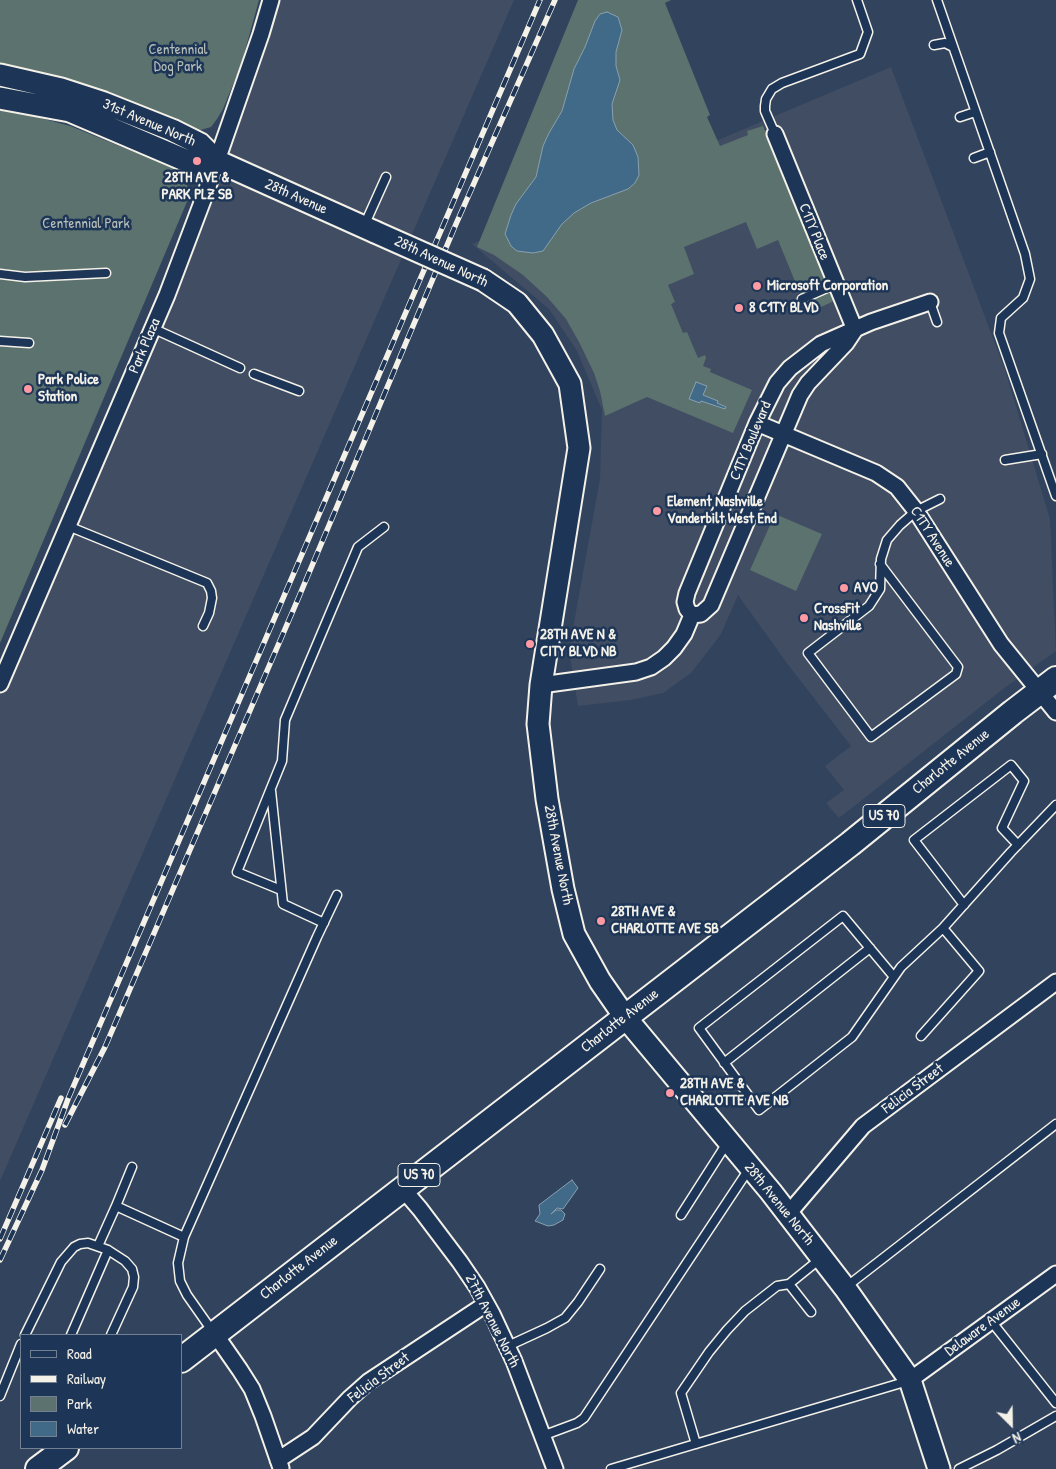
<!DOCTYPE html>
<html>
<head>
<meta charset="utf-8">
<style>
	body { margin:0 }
	#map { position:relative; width:1056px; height:1469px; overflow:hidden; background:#32435d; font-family:"Patrick Hand",sans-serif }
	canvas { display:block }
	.legend { position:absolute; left:20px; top:1334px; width:162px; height:115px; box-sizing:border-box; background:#1d3557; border:1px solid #738091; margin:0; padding:6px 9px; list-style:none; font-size:15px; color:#f4f1e8 }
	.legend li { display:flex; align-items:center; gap:10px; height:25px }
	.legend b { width:25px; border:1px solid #738091 }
	.north { position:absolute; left:986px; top:1399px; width:50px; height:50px; -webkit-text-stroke:4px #1d3557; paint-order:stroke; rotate:157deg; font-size:14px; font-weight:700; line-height:20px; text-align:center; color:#f4f1e8 }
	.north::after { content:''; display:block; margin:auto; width:18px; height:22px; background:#f4f1e8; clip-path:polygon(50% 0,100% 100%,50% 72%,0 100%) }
</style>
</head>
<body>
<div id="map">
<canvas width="1056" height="1469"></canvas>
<ul class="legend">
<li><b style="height:6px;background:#1d3557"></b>Road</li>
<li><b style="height:6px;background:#f4f1e8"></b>Railway</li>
<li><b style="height:14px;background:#5c726e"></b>Park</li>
<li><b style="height:14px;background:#416a89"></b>Water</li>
</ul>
<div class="north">N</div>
</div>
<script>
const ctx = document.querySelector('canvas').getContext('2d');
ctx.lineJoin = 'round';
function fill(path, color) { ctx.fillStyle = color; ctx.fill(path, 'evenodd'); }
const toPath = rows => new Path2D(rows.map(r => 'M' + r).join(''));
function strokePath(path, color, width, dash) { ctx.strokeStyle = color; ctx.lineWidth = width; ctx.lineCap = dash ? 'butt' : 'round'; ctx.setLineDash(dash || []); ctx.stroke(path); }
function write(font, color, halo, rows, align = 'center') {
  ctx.font = font + ' "Patrick Hand",sans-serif'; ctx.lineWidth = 5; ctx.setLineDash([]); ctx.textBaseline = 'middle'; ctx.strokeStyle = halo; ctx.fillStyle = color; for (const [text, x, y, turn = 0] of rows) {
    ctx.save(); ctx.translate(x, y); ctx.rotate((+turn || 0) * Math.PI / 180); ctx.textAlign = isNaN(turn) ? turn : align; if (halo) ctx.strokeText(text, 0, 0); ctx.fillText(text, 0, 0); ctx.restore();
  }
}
const built = toPath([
	[271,0,514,0,0,1181,0,684,167,295],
	[891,67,1005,370,1050,519,1056,651,1003,689,839,818,826,803,844,790,825,766,851,746,786,662,738,595,721,634,709,650,691,673,663,693,631,700,578,706,569,650,600,479,602,410,577,351,549,309,472,244]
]);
const green = toPath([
	[0,0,259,0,241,65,223,109,217,119,211,127,197,131,68,81,0,64],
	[578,0,671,0,665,3,710,115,707,117,720,146,748,135,747,131,763,126,834,301,808,313,778,240,757,249,746,222,684,247,694,274,668,285,675,302,671,304,683,333,687,332,698,358,705,355,706,358,703,366,711,369,710,372,752,390,733,433,647,397,605,416,600,391,594,373,579,342,566,319,547,297,523,275,494,255,477,247],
	[0,107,70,126,169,166,178,171,184,179,187,185,189,197,0,643],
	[775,514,822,534,796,591,750,570]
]);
const water = toPath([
	[607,12,618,17,622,30,616,52,616,66,620,80,612,104,613,120,617,130,633,145,638,157,639,175,635,183,628,189,591,203,574,213,562,224,543,251,533,253,517,251,511,246,505,234,511,215,516,204,536,177,543,146,549,133,562,111,574,69,585,47,595,21,600,14,607,12],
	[696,382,707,386,703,395,718,401,717,403,726,407,725,409,701,401,700,403,689,399,696,382],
	[572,1180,578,1188,563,1209,557,1208,551,1214,556,1210,561,1210,565,1214,563,1220,554,1225,548,1226,535,1221,540,1214,539,1205,572,1180]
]);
const lane = toPath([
	[937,0,1025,254,1030,279,1023,298,1001,318,999,333,1056,496],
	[934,45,945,43,953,47],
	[960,117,975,112],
	[775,134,765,111,765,106,766,99,772,89,782,83,860,54,868,32,857,0],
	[974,158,990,152],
	[364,226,386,177],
	[0,274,25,277,106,273],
	[802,299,836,284],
	[930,302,937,322],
	[152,328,240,368],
	[0,341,29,343],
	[254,374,299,391],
	[1005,460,1042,454],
	[68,526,207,583,211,591,212,598,209,613,203,626],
	[880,564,958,667,956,674,871,737,808,653,869,606,880,589,881,559,887,540,900,525,916,511,940,499],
	[271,791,283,904,324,923],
	[281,890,237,872,282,761,285,720,358,547,384,527],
	[964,905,914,840,1011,765,1024,781,1002,828,1018,845],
	[894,977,843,916,699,1028,759,1110,852,1037,901,967,943,928,1011,852,1056,805],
	[921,1036,979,971,943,928],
	[724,1063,870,948],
	[116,1206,132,1167],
	[681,1215,727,1143],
	[98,1246,116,1206,184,1237],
	[789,1284,811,1312],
	[846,1287,1056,1124],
	[991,1321,1056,1403],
	[213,1332,187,1295,180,1281,178,1263,184,1237,317,937,337,895],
	[25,1335,61,1262,74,1247,80,1244,88,1243,108,1250,125,1261,132,1269,134,1277,133,1287,111,1335],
	[71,1335,108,1250],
	[508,1346,547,1328,565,1318,578,1302,600,1269],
	[0,1396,21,1344],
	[542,1436,577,1423,584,1418,749,1169],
	[696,1444,681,1393,709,1352,727,1330,745,1311,777,1286,789,1284,820,1259],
	[611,1469,908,1381],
	[959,1469,997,1450,1056,1416]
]);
const street = toPath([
	[775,134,855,330],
	[757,423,876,473,897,487,916,511,1001,644,1056,712],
	[692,615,687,609,685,602,687,593,757,423,777,383,790,368,821,344,871,322,930,302],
	[692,615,701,614,711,605,800,395,808,383,846,343,854,331],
	[0,684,167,295,206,192,261,34,271,0],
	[541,685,636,672,651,667,664,658,674,648,684,634,692,615],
	[402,1188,420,1209,460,1262,477,1287,492,1314,514,1361,555,1469],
	[788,1214,863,1126,1056,982],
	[215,1334,240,1370,252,1389,263,1416,281,1468],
	[910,1380,1056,1274],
	[278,1460,313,1437,350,1398,368,1382,486,1304]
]);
const secondary = toPath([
	[0,75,61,89,104,103,172,130,200,144,217,161,375,232],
	[0,98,70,111,194,164,217,161],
	[483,280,517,303,543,335,570,384,579,448,541,685,538,724,547,799,563,889,574,934,600,981,625,1017,771,1192,845,1288,910,1380,939,1469]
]);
const primary = toPath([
	[181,1360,850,844,1013,712,1056,679],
	[38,1469,66,1448]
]);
const rail = toPath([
	[65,1125,105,1047,298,599,456,224,555,0],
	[0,1239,61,1098],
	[0,1260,42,1170,68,1099,540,0]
]);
const secondaryBridge = toPath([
	[375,232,483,280]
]);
const markers = [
	[197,161,5,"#ff9aa2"],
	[757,286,5,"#ff9aa2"],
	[739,308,5,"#ff9aa2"],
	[28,389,5,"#ff9aa2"],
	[657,511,5,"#ff9aa2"],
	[844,588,5,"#ff9aa2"],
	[804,618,5,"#ff9aa2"],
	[530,644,5,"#ff9aa2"],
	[601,921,5,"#ff9aa2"],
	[670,1093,5,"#ff9aa2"]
];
const shields = [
	[884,816,42],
	[419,1175,42]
];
const shieldNames = [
	["US 70",884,816],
	["US 70",419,1175]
];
const parkNames = [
	["Centennial",178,50],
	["Dog Park",178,67],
	["Centennial Park",86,224]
];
const streetNames = [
	["31st Avenue North",149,123,23],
	["28th Avenue",296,197,24],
	["C1TY Place",814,232,68],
	["28th Avenue North",441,262,25],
	["Park Plaza",145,346,-67],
	["C1TY Boulevard",751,441,-67],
	["C1TY Avenue",932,537,57],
	["Charlotte Avenue",951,762,-39],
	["28th Avenue North",558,855,79],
	["Charlotte Avenue",620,1021,-38],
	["Felicia Street",913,1089,-37],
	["28th Avenue North",779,1204,51],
	["Charlotte Avenue",299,1268,-38],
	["27th Avenue North",492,1321,63],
	["Delaware Avenue",983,1327,-36],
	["Felicia Street",379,1378,-37]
];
const poiNames = [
	["28TH AVE &",197,178,"center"],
	["PARK PLZ SB",197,195,"center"],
	["Microsoft Corporation",767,286],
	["8 C1TY BLVD",749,308],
	["Park Police",38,380],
	["Station",38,397],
	["Element Nashville",667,502],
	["Vanderbilt West End",667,519],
	["AVO",854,588],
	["CrossFit",814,609],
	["Nashville",814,626],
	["28TH AVE N &",540,635],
	["CITY BLVD NB",540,652],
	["28TH AVE &",611,912],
	["CHARLOTTE AVE SB",611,929],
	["28TH AVE &",680,1084],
	["CHARLOTTE AVE NB",680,1101]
];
fill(built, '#414d62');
fill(green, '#5c726e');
fill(water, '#416a89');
strokePath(water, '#89a0af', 1);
strokePath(lane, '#f4f1e8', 11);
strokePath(street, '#f4f1e8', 19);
strokePath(secondary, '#f4f1e8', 25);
strokePath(primary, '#f4f1e8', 28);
strokePath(lane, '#1d3557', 8);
strokePath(street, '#1d3557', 15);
strokePath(secondary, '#1d3557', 21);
strokePath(primary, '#1d3557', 24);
strokePath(rail, '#f4f1e8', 5.5);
strokePath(rail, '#1d3557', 4, [11]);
strokePath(secondaryBridge, '#f4f1e8', 25, []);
strokePath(secondaryBridge, '#1d3557', 21);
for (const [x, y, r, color] of markers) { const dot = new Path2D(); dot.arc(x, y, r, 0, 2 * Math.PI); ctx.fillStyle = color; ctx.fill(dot); strokePath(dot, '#1d3557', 2); }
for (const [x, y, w] of shields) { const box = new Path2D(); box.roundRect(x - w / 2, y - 11.5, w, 23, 4); ctx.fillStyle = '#1d3557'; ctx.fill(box); strokePath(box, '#f4f1e8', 1); }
write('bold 14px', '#f4f1e8', null, shieldNames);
write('15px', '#b7beb7', '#1d3557', parkNames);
write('15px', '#f4f1e8', '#1d3557', streetNames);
write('bold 15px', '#f4f1e8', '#1d3557', poiNames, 'left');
</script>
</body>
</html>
